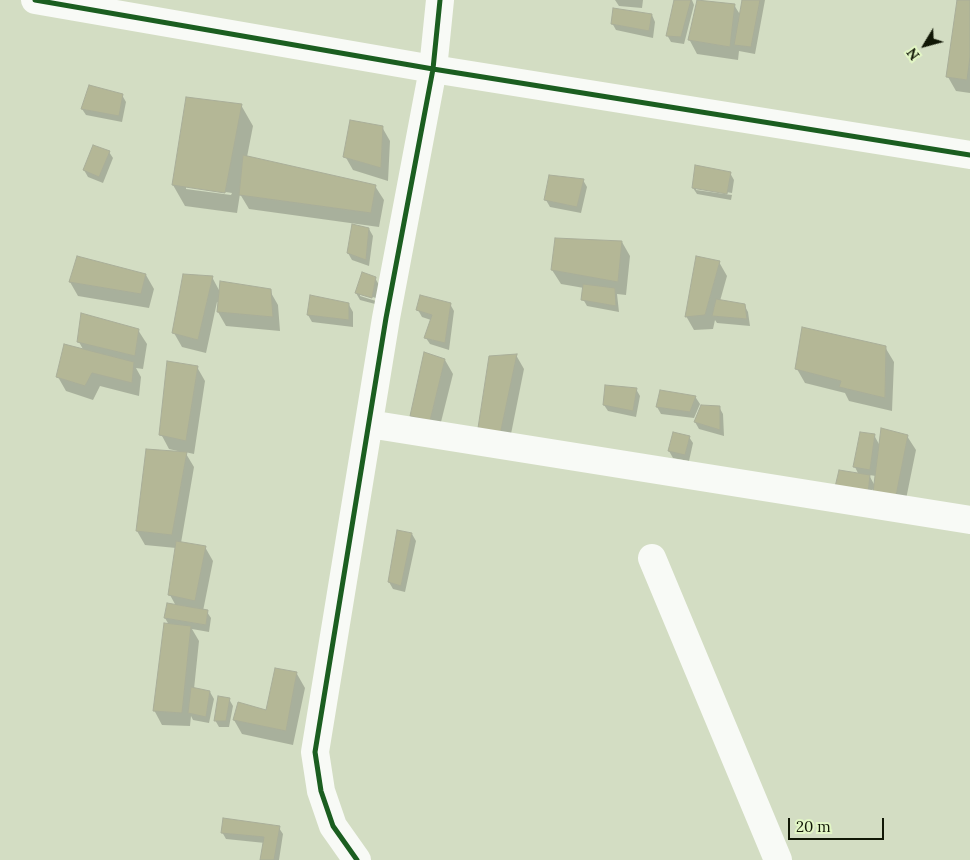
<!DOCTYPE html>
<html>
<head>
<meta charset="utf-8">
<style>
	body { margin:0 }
	#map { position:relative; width:970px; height:860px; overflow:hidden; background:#d3ddc3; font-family:Lora,serif }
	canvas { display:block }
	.north { position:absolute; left:900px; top:20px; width:50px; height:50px; -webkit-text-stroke:4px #e2f6c5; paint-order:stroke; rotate:233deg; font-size:14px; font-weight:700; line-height:20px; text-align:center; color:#111706 }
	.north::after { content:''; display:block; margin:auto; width:18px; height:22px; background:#111706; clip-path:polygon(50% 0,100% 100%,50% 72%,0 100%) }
	.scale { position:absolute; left:788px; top:818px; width:96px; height:22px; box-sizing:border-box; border:2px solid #111706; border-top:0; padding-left:6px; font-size:15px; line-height:18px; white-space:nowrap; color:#111706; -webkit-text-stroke:4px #e2f6c5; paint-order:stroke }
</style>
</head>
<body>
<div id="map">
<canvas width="970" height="860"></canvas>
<div class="north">N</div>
<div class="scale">20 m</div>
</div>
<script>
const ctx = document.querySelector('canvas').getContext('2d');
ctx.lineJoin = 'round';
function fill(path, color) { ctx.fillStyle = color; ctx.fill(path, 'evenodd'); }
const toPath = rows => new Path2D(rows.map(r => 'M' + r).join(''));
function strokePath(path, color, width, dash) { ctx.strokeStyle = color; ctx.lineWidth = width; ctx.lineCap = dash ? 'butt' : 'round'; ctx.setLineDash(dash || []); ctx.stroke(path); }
const shadow = toPath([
	[615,0,643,0,642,8,619,6],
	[675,0,692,0,694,5,684,44,671,42,667,35],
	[744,0,765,0,755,54,739,51,738,60,697,54,689,39,734,5,741,16],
	[959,0,970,1,970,93,956,91,948,77],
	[652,15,655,22,653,38,616,30,612,23],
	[122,95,126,102,122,122,86,115,82,109],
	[187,98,241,105,253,126,247,157,375,186,384,200,379,227,249,209,240,194,237,213,185,206,173,185],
	[186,186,232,193,231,195,186,189],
	[382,127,390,141,388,181,353,170,345,156],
	[109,152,113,158,103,183,88,177,84,170],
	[730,173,734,180,732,193,696,187,696,190,732,195,731,200,697,194,693,188],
	[583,180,587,187,581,213,550,207,546,200],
	[369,229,373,236,369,266,352,260,348,253],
	[622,242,630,256,626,295,617,294,619,312,587,306,583,299,584,288,561,284,552,270],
	[719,262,727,276,720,301,744,305,748,312,750,326,717,323,715,320,713,329,694,330,686,316],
	[146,275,154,289,149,308,78,296,70,282],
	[212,277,220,292,270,291,278,305,280,331,226,326,218,312,219,303,217,302,206,353,182,347,174,333],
	[375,278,379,285,376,298,360,293,360,296,376,301,375,304,360,300,356,293],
	[450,304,454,311,449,350,430,344,426,338,431,320,422,317,418,310],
	[349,305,353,312,353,327,312,322,308,315],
	[138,330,147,344,143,369,136,368,141,377,139,396,100,386,93,400,66,391,58,377,84,351,79,342],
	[885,347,894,362,892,411,849,401,845,393,805,383,797,369],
	[516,355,524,369,508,449,488,442],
	[445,360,453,374,438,434,419,430,411,416],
	[197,367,205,381,194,454,185,452,194,467,181,543,205,547,213,561,203,611,207,612,211,618,209,632,192,629,199,641,194,689,210,692,214,699,209,723,193,720,191,716,190,726,162,725,154,710,169,625,165,618,168,605,176,606,170,595,176,548,145,545,137,531,147,451,182,453,182,452,169,449,161,434],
	[636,389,640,396,636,417,608,411,604,405],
	[661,391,696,398,700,404,694,418,661,414,657,407],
	[719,407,723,414,724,436,699,429,695,422],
	[874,435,880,446,907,436,916,450,904,509,882,506,872,489,871,500,855,467],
	[869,475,876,476,875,486],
	[689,437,693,443,689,461,673,458,669,451],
	[412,534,416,541,405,592,393,589,389,582],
	[297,674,305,688,293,745,242,734,234,720,267,712],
	[229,699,233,706,229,727,219,727,215,720],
	[279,828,283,834,279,860,262,860,265,843,226,839,222,832]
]);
const building = toPath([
	[674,0,691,0,681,37,666,36,674,0],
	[697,0,735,4,730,47,688,40,697,0],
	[742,0,760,0,751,47,734,45,742,0],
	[957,0,970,0,970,57,967,80,946,77,957,0],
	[613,8,652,14,649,31,611,24,613,8],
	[89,85,123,94,119,116,81,109,89,85],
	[186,97,242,104,225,193,172,185,186,97],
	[350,120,383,126,381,168,343,157,350,120],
	[93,145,110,151,99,177,83,170,93,145],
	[243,155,376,185,371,213,239,195,243,155],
	[695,165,731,172,727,194,692,188,695,165],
	[549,175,584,179,577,207,544,200,549,175],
	[352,224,369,228,366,260,347,253,352,224],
	[555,238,622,241,618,282,551,270,555,238],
	[77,256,146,274,141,294,69,282,77,256],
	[696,256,720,261,705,315,685,317,696,256],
	[362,272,376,277,372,298,355,293,362,272],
	[183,274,213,276,198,340,172,333,183,274],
	[220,281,271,289,273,317,217,312,220,281],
	[583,284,615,288,616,306,581,300,583,284],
	[310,295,349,303,349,320,307,315,310,295],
	[420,295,451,303,445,343,424,338,432,315,416,310,420,295],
	[716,299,745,304,747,319,712,316,716,299],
	[81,313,139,329,135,356,77,342,81,313],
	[802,327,886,346,885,398,839,387,841,381,795,369,802,327],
	[64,344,134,362,132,383,92,373,85,386,56,377,64,344],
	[424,352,445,359,430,421,410,416,424,352],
	[517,354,500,435,478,428,489,356,517,354],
	[167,361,198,366,186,441,159,435,167,361],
	[605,385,637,388,633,411,603,405,605,385],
	[660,390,696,396,690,412,656,407,660,390],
	[701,405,720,406,720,430,694,422,701,405],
	[881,428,908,435,896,496,873,492,881,428],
	[673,432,690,436,685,455,668,451,673,432],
	[860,432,875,434,870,470,853,467,860,432],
	[146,449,187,452,172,535,136,531,146,449],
	[839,470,870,475,868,494,835,487,839,470],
	[397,530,412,533,401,586,388,582,397,530],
	[176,541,206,546,195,601,168,595,176,541],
	[167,603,208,610,206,625,164,618,167,603],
	[164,623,191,626,182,713,153,711,164,623],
	[275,668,297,672,286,731,233,720,238,702,266,710,275,668],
	[191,687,210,691,206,717,188,713,191,687],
	[218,696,230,698,226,721,214,721,218,696],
	[223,818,280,826,274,860,260,860,264,837,221,833,223,818]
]);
const minor = toPath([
	[369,424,970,520],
	[652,558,778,860],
	[357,860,333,826,321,791,315,752,386,318,433,69,440,0]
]);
const tertiary = toPath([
	[35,0,433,69,970,155]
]);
const cycleway = toPath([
	[35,0,433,69,970,155],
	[357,860,333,826,321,791,315,752,386,318,433,69,440,0]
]);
fill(shadow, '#0003');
fill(building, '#b4b796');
strokePath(building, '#a9ae99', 1);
strokePath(minor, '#f8faf6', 28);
strokePath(tertiary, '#f8faf6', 28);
strokePath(cycleway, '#1b5e20', 5);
</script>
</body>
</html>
